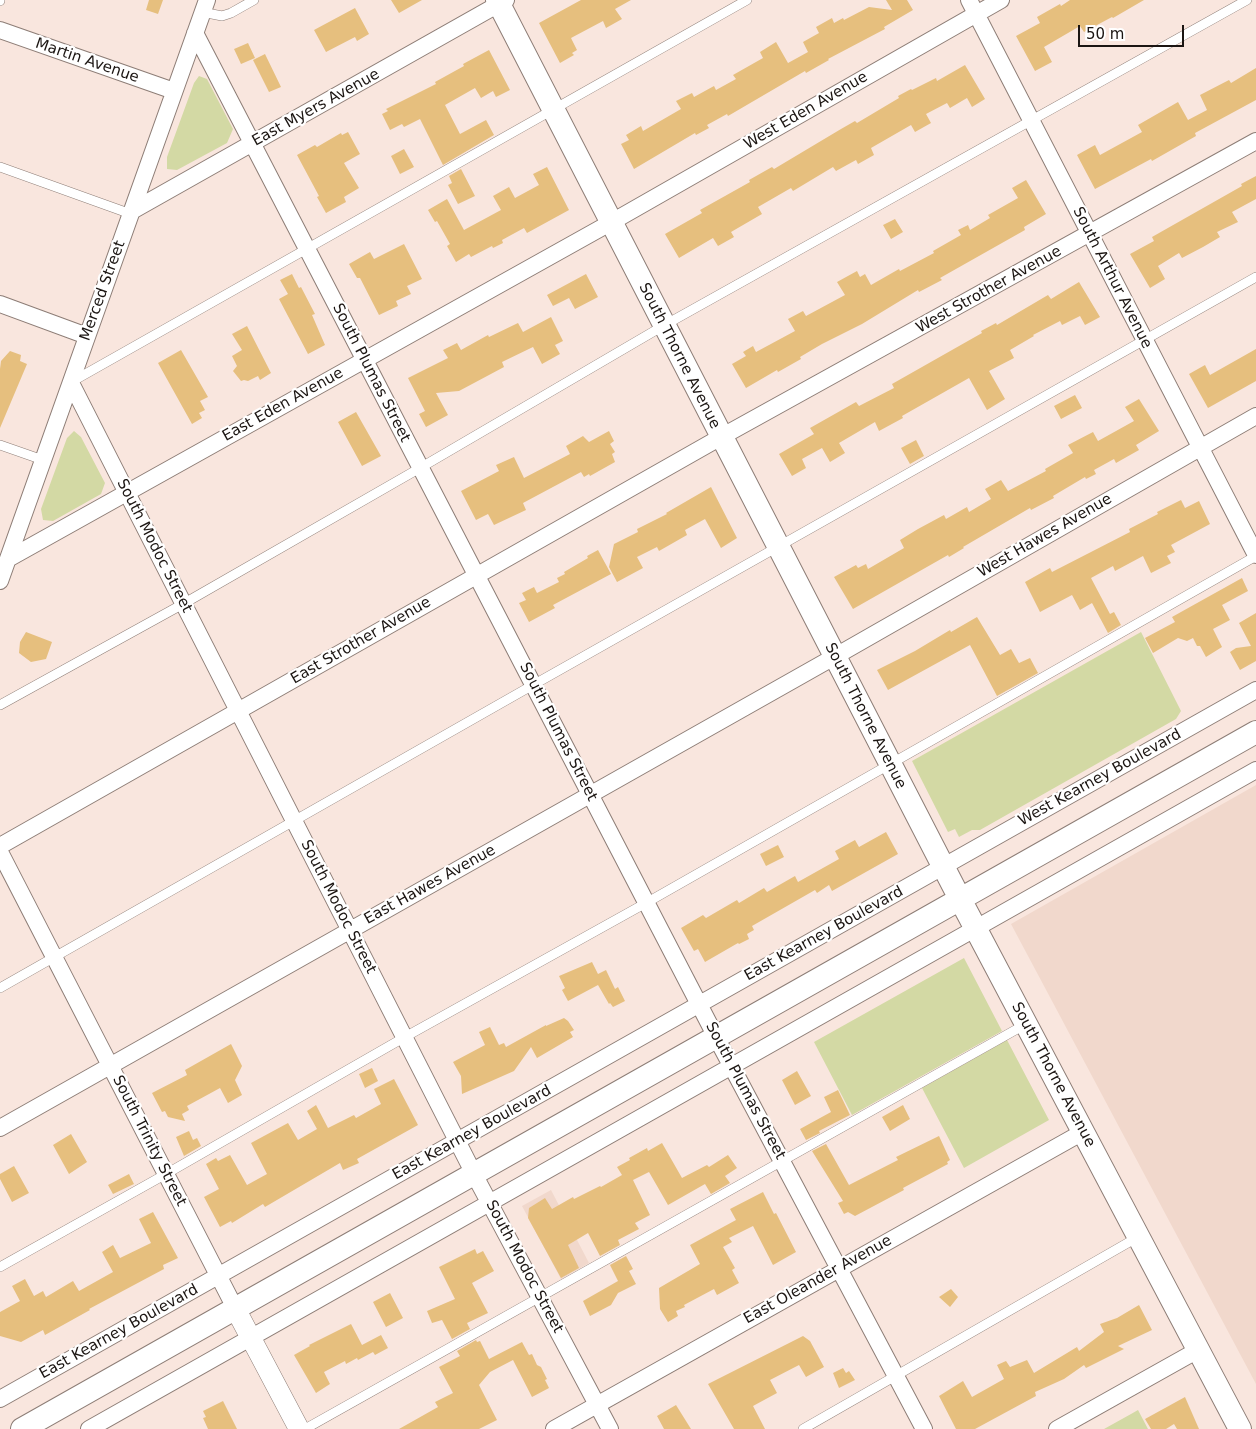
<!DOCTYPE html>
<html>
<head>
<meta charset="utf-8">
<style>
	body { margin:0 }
	#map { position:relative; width:1256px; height:1429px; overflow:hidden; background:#f9e6de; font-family:"DejaVu Sans",sans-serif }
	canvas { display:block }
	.scale { position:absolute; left:1078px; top:25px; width:106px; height:22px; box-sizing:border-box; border:2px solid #1b1512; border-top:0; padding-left:6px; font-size:15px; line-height:18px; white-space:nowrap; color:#1b1512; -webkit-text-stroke:4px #fff; paint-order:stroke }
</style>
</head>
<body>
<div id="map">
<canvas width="1256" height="1429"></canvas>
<div class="scale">50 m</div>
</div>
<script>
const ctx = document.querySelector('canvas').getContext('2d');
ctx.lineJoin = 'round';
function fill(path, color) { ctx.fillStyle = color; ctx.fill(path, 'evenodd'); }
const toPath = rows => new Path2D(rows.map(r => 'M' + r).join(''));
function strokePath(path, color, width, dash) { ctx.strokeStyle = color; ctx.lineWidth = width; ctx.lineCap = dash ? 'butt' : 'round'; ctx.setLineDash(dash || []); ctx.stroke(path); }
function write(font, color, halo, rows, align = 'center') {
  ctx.font = font + ' "DejaVu Sans",sans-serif'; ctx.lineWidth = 4.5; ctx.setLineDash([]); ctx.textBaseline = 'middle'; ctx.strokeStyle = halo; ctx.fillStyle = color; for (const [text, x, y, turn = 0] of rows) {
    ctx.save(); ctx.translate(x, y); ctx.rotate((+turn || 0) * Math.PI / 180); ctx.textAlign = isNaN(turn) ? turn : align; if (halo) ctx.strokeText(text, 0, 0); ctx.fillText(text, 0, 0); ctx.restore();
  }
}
const built = toPath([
	[1256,785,1256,1384,1011,924],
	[551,1190,589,1263,561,1279,522,1206]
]);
const green = toPath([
	[199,76,207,79,233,129,227,143,177,170,167,169,167,157,194,83],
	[74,431,81,437,105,483,101,494,53,521,43,520,41,509,67,438],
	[1141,632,1181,711,1176,719,980,830,972,830,959,837,955,829,948,832,912,761],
	[964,958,1002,1031,852,1115,814,1042],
	[1007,1040,1049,1120,964,1168,922,1088],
	[1138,1410,1148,1429,1104,1429,1131,1414]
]);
const building = toPath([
	[149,0,163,0,158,14,146,10],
	[391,0,422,0,399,13],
	[581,0,631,0,615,9,622,19,606,28,603,21,571,38,577,50,572,53,574,55,560,63,539,23],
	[886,0,907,0,913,10,884,27,885,29,828,59,829,60,806,73,805,71,728,116,727,114,707,125,709,128,696,135,695,133,634,169,621,144,629,140,626,135,641,126,643,131,681,109,676,101,692,93,694,97,714,86,716,90,736,79,733,75,763,58,760,52,776,42,788,63,808,52,803,42,819,33,816,27,832,18,834,23,843,18,844,20,869,7,892,10],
	[1070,0,1144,0,1113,18,1112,17,1084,32,1080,26,1044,47,1052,62,1035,71,1016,36,1040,23,1037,17,1060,4,1061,6],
	[355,8,369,34,357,41,355,37,326,52,314,30],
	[248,43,255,58,241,64,234,49],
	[489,50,510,90,496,97,493,91,481,98,475,88,445,105,460,134,486,120,494,135,443,165,420,119,404,127,402,124,390,130,382,114,388,111,386,109,436,84,435,82,464,66,463,64],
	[265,54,281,87,269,92,253,60],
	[965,65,985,99,972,107,967,98,950,108,947,103,926,114,931,123,915,132,911,125,871,148,874,155,858,164,856,160,836,171,833,167,793,191,791,188,758,207,762,214,731,232,734,237,718,246,713,238,679,258,665,234,702,213,700,210,750,182,749,180,772,167,774,169,841,129,855,121,857,123,899,98,898,96,911,89,912,90,936,78,937,81],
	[1256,68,1256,100,1195,133,1196,136,1152,161,1151,159,1095,189,1077,155,1095,145,1100,155,1142,132,1138,125,1178,102,1188,120,1207,110,1200,95,1229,80,1231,83],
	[348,132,360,154,344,163,359,188,344,197,346,202,326,213,317,197,319,196,297,155,315,145,317,147,341,133,342,135],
	[404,149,414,167,400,174,391,156],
	[547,167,569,210,527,233,524,228,502,240,503,243,493,248,492,246,471,257,469,254,456,262,447,246,450,244,437,221,435,222,428,210,447,199,464,230,501,210,493,196,509,187,515,198,539,185,533,174],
	[461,169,475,196,458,204,448,185,452,183,449,176],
	[1256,176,1256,199,1232,212,1238,222,1217,232,1220,237,1203,247,1182,258,1179,253,1158,266,1165,279,1150,288,1130,254,1154,241,1152,237,1242,186,1241,184],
	[1026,180,1046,214,1024,227,1025,230,940,278,942,280,919,292,918,290,862,324,822,344,800,357,801,359,778,372,777,370,746,388,732,364,746,356,743,352,753,346,756,352,795,331,788,319,803,311,806,316,845,295,837,282,857,271,860,277,865,274,871,285,899,269,900,271,934,253,933,251,961,235,958,230,968,225,970,230,990,218,988,215,1018,198,1012,188],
	[895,219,903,232,891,239,883,225],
	[404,244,422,279,407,286,411,294,396,301,398,306,379,315,360,278,357,278,349,264,370,252,374,259],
	[292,274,299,288,301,287,315,314,312,315,325,345,308,354,279,299,288,294,280,280],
	[586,274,598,297,575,309,569,298,553,306,547,295],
	[1079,282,1100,317,1085,325,1080,316,1062,325,1060,321,1033,335,1034,336,1010,350,1014,358,989,371,1005,399,987,410,969,378,902,416,903,418,879,431,875,422,839,443,845,453,830,462,822,448,802,459,806,468,792,476,779,454,814,434,810,428,856,402,859,406,894,388,892,384,982,333,981,331,996,323,997,325,1048,295,1051,299],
	[551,317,563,341,555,345,560,354,542,364,533,347,502,362,504,367,459,391,436,393,448,415,426,427,419,414,425,411,408,378,448,358,443,350,457,343,461,350,488,335,489,337,518,323,523,332],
	[247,326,271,373,260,380,258,376,248,381,244,380,241,381,233,371,237,366,232,356,242,350,232,334],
	[1256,349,1256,381,1208,408,1189,374,1205,365,1210,375],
	[181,350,208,397,200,401,205,410,199,413,202,418,192,424,158,363],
	[10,351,21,355,20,361,27,364,0,428,0,369,1,361],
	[1075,395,1082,408,1061,419,1054,406],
	[1139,399,1159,431,1136,445,1139,450,1116,463,1114,459,1094,470,1096,474,1086,479,1085,477,1053,496,1054,498,1031,510,1030,508,963,547,964,548,949,557,948,555,853,609,834,577,856,565,858,568,866,564,868,569,904,548,900,540,918,529,944,515,946,519,967,507,969,512,991,499,985,489,1001,480,1008,491,1046,471,1045,469,1073,453,1068,445,1093,432,1098,441,1134,421,1125,407],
	[356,412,381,456,362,466,338,422],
	[609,431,614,441,610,444,615,452,612,454,615,462,590,476,589,474,584,477,581,472,523,503,526,510,494,525,488,514,476,520,461,491,499,471,496,465,514,457,524,478,570,454,566,446,583,436,589,442],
	[916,440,924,456,910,464,901,448],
	[711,487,737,538,721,548,705,519,685,530,687,535,659,551,657,547,637,557,643,568,617,582,609,567,614,544,638,532,637,529,667,514,666,513],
	[1181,500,1185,508,1199,501,1210,524,1171,545,1175,552,1167,556,1171,563,1151,573,1143,556,1115,571,1113,566,1091,578,1110,614,1114,612,1121,625,1108,633,1092,603,1080,610,1072,595,1040,612,1025,582,1050,568,1052,572,1130,532,1129,529,1158,514,1157,512],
	[598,550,611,574,553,605,555,608,529,622,519,603,526,600,522,593,534,587,537,593,559,582,557,578,565,574,564,572,588,558,587,556],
	[1242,578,1248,591,1222,605,1230,620,1213,629,1222,647,1206,657,1200,646,1197,646,1193,638,1187,641,1178,638,1153,653,1145,638,1175,622,1172,617],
	[1256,613,1256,661,1240,670,1230,652,1236,648,1251,646,1239,623],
	[977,617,1000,655,1011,649,1019,663,1030,658,1038,673,997,696,970,645,888,690,877,670,915,651,950,630,951,632],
	[26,632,52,642,46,659,31,662,19,653,20,642],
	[886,832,898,854,832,891,829,885,817,893,815,890,752,926,754,930,747,934,749,939,739,944,738,943,705,962,698,949,694,951,681,928,703,915,706,918,737,900,739,903,764,888,767,892,795,876,798,882,839,859,835,851,855,840,859,847],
	[778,845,784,857,766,866,760,854],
	[592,962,598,974,606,970,615,989,618,987,625,1001,613,1007,610,1003,609,1004,598,985,568,1001,562,990,565,988,559,976],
	[564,1018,568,1021,574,1030,570,1032,573,1037,537,1058,531,1047,514,1071,462,1094,461,1076,453,1062,485,1045,479,1032,490,1027,499,1045,504,1043,506,1047,546,1025,546,1026],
	[231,1044,242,1066,235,1080,242,1095,228,1103,220,1088,187,1106,189,1110,182,1114,185,1121,168,1117,165,1111,162,1112,152,1093,187,1075,185,1070],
	[372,1068,378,1081,365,1088,359,1074],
	[797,1071,811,1096,795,1105,782,1080],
	[394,1079,418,1125,357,1159,359,1163,343,1170,340,1163,265,1207,263,1204,232,1223,231,1221,220,1227,204,1197,219,1189,206,1164,216,1158,218,1161,230,1155,247,1185,267,1174,251,1143,288,1123,298,1140,317,1129,307,1111,316,1105,328,1128,354,1115,356,1118,381,1104,374,1089],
	[838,1090,850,1115,819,1131,820,1133,806,1140,800,1129,831,1112,824,1097],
	[903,1105,910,1119,890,1131,882,1117],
	[189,1131,193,1140,197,1138,201,1146,184,1156,176,1137],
	[71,1134,87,1162,69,1174,53,1145],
	[939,1136,950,1160,947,1162,948,1164,903,1188,904,1190,855,1216,848,1212,844,1214,838,1203,843,1201,812,1151,826,1144,849,1185,898,1160,896,1157],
	[662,1143,682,1178,707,1165,709,1167,728,1155,737,1168,725,1176,730,1183,711,1194,705,1184,668,1205,649,1172,633,1180,650,1215,635,1223,639,1229,618,1240,620,1245,600,1256,588,1233,568,1245,579,1268,561,1278,528,1218,529,1208,545,1198,552,1209,573,1197,574,1199,600,1186,601,1187,622,1175,617,1167,630,1160,629,1158,647,1148,648,1151],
	[14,1166,29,1193,12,1202,0,1179,0,1174],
	[129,1174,134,1184,113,1194,108,1185],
	[763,1192,774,1214,776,1213,796,1252,773,1265,753,1226,729,1238,732,1242,723,1247,735,1268,732,1270,739,1283,717,1295,714,1289,684,1305,685,1307,676,1311,678,1316,668,1322,660,1309,659,1288,700,1264,690,1245,736,1220,730,1209],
	[153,1212,178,1258,163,1265,164,1269,89,1309,90,1310,45,1335,43,1330,21,1342,0,1336,0,1312,20,1301,12,1286,25,1279,34,1296,43,1291,46,1297,73,1281,79,1291,113,1272,102,1252,113,1245,120,1258,151,1243,139,1219],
	[475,1249,477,1254,483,1251,494,1271,472,1283,488,1313,467,1323,470,1329,452,1339,442,1320,432,1323,427,1311,455,1299,439,1267],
	[626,1256,633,1269,629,1271,636,1284,618,1293,611,1305,590,1316,583,1301,618,1281,610,1265],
	[951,1289,958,1297,950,1307,939,1297],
	[390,1293,403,1318,386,1327,373,1302],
	[1139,1305,1152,1330,1118,1346,1124,1349,1086,1368,1084,1365,1064,1379,1035,1392,1036,1396,975,1429,956,1429,939,1396,963,1381,972,1397,1004,1379,997,1365,1006,1361,1010,1367,1027,1360,1034,1373,1077,1347,1079,1351,1104,1332,1100,1324,1117,1318],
	[351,1324,362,1345,381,1335,388,1348,375,1355,373,1352,358,1360,357,1358,346,1364,345,1361,324,1372,330,1384,316,1393,294,1355,310,1346,309,1345],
	[803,1336,810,1341,824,1367,806,1377,799,1365,770,1380,777,1393,753,1406,765,1429,734,1429,708,1384],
	[476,1340,477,1342,480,1341,489,1359,522,1342,529,1355,532,1354,537,1365,541,1367,547,1379,545,1380,549,1388,532,1397,513,1360,490,1372,479,1385,497,1420,479,1429,399,1429,438,1407,435,1402,453,1393,439,1367,460,1356,457,1351],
	[843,1368,846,1373,849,1371,855,1380,839,1388,833,1373],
	[1185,1397,1199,1429,1177,1429,1174,1424,1166,1429,1151,1429,1145,1419],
	[223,1401,237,1429,208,1429,203,1418,206,1417,203,1411],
	[676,1405,691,1429,664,1429,657,1416]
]);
const service = toPath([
	[0,1,0,0],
	[202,12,222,16,231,13,254,0],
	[0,167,131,214],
	[73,381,747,0],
	[0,445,43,460],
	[0,705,183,604,420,468,663,326,1247,0],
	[0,988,533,685,1256,277],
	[0,1267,166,1174,405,1037,646,903,1256,556],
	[305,1429,1026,1024],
	[803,1429,1138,1237]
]);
const minor = toPath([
	[969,0,1256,555],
	[0,30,174,91],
	[195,33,716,1037,924,1429],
	[132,211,506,0],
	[0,304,87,336],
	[71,383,474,1174,610,1429],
	[8,559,610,223,1001,0],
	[0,581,207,0],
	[0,846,721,437,1256,141],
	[0,852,235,1308],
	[0,1128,834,657,1256,416],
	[0,1399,1256,690],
	[89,1429,1256,770],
	[554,1429,1083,1132],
	[1057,1429,1198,1350]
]);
const tertiary = toPath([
	[235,1308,299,1429]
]);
const secondary = toPath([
	[497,0,960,899,1240,1429],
	[22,1429,1256,732]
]);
const streetNames = [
	["Martin Avenue",87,61,19],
	["East Myers Avenue",316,108,-29],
	["West Eden Avenue",806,111,-30],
	["South Arthur Avenue",1112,278,63],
	["West Strother Avenue",989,290,-29],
	["Merced Street",103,291,-70],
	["South Thorne Avenue",679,356,63],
	["South Plumas Street",371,373,63],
	["East Eden Avenue",283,405,-29],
	["West Hawes Avenue",1045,536,-30],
	["South Modoc Street",154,546,63],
	["East Strother Avenue",361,641,-30],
	["South Thorne Avenue",865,716,63],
	["South Plumas Street",558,732,63],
	["West Kearney Boulevard",1100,778,-29],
	["East Hawes Avenue",430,885,-29],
	["South Modoc Street",338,907,63],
	["East Kearney Boulevard",824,934,-29],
	["South Thorne Avenue",1053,1075,62],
	["South Plumas Street",745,1091,62],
	["East Kearney Boulevard",472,1133,-29],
	["South Trinity Street",149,1141,63],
	["South Modoc Street",524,1267,62],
	["East Oleander Avenue",818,1280,-29],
	["East Kearney Boulevard",119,1332,-29]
];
fill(built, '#f1d8cc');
fill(green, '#d3d9a4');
fill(building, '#e6bf7e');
strokePath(service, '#8d7d76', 10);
strokePath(minor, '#8d7d76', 18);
strokePath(tertiary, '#8d7d76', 21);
strokePath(secondary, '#8d7d76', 24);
strokePath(service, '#fff', 9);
strokePath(minor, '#fff', 16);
strokePath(tertiary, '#fff', 20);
strokePath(secondary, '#fff', 22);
write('15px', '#1b1512', '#fff', streetNames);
</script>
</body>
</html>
